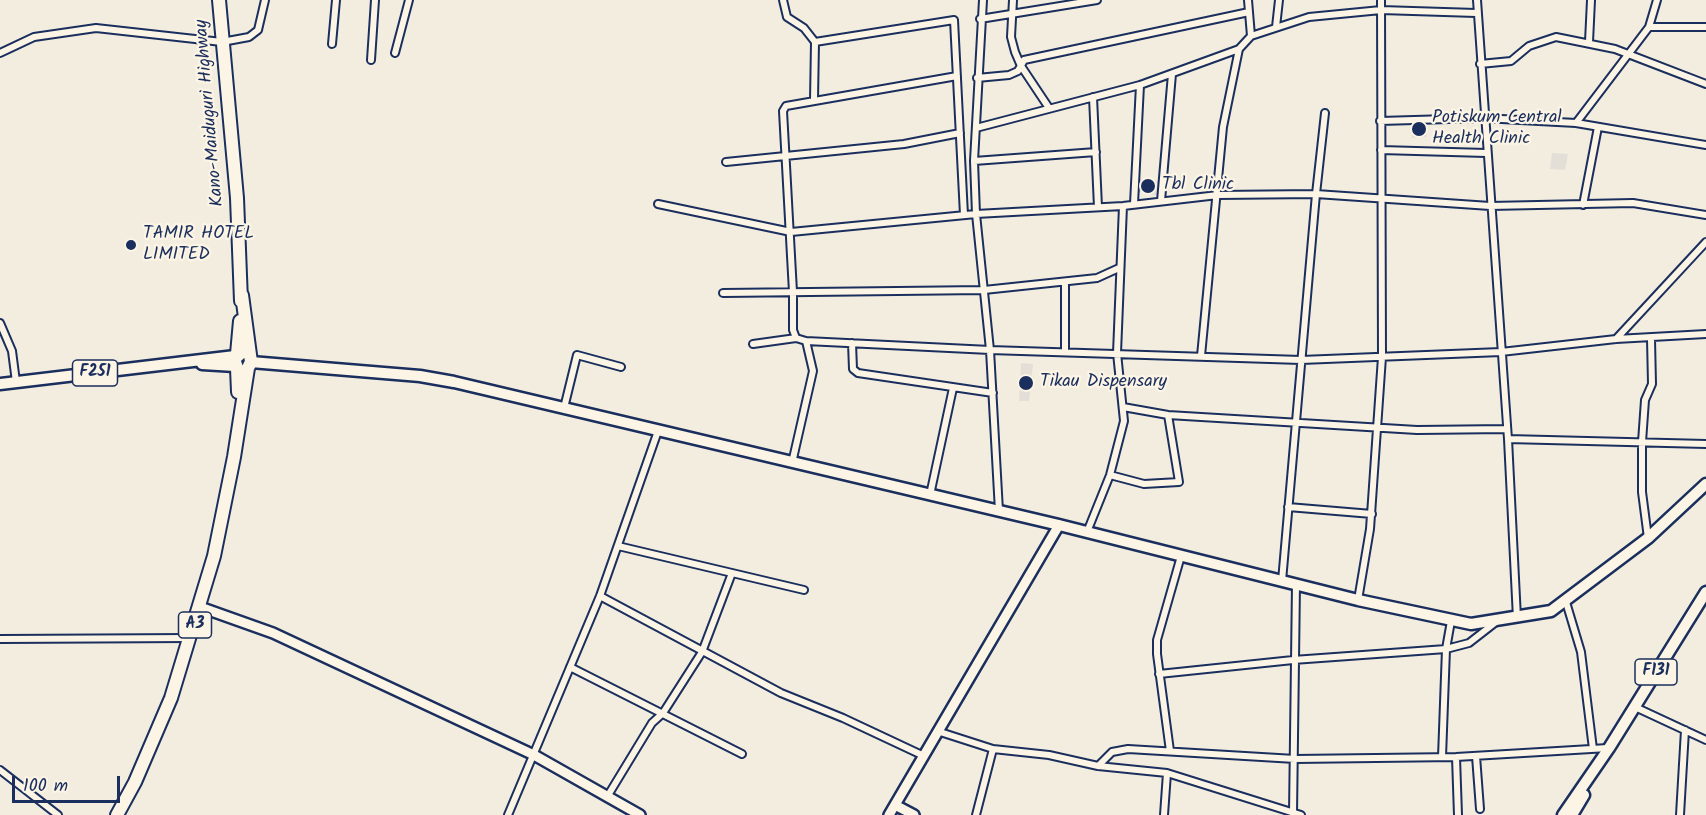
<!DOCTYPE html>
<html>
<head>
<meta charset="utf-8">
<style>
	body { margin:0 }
	#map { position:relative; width:1706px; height:815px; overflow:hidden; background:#f3ede0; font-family:Kalam,sans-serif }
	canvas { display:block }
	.scale { position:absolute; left:12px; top:776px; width:108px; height:27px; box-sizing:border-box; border:3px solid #1b2f5e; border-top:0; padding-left:8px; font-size:18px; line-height:21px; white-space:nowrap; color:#1b2f5e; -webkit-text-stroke:4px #fcf5e5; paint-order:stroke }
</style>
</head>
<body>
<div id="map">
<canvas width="1706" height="815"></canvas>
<div class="scale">100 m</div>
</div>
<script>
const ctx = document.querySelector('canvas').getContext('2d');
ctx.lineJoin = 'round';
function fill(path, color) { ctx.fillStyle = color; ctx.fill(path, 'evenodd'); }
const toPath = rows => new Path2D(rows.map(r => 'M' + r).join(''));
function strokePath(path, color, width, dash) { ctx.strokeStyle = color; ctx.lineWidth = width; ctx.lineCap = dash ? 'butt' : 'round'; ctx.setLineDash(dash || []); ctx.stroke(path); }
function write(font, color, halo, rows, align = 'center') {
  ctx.font = font + ' Kalam,sans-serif'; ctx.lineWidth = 4.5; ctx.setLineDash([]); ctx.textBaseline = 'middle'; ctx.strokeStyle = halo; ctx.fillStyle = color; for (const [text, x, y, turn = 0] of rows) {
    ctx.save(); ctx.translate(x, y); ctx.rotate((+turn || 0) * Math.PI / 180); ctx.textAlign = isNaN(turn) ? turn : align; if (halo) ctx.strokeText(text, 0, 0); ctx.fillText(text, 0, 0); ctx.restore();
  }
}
const built = toPath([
	[1426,125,1427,137,1412,138,1411,126],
	[1552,153,1568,154,1565,170,1550,169],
	[1138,179,1159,181,1158,195,1148,195,1148,191,1139,192],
	[1021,363,1033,364,1029,401,1019,401]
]);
const street = toPath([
	[783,0,787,17,804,28,815,42,814,100],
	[983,0,974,161,976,214,990,350,999,511],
	[1013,0,1011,37,1015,52,1021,66,1049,108],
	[1248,0,1251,36],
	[1477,0,1508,439,1517,618],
	[980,19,1097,0],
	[1276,27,1279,0],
	[1649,27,1706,27],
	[815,42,954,20,964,215],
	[1589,42,1591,0],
	[332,44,336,0],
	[0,53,34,37,96,28,222,42,249,37,258,30,265,0],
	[395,53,409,0],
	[371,60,375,0],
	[1480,64,1511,61,1529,46,1556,37,1615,49,1706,84],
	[977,78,1009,75,1018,71,1024,60,1249,12],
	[1093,97,1098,207],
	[1380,121,1483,118,1576,123,1706,145],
	[1576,123,1649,27,1657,0],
	[976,128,1140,85,1239,49,1251,36,1309,17,1381,10,1476,13],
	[1381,150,1486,153],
	[974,161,1096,152],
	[726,162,904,144,960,133],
	[1161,201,1172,74],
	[658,204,791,232,976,214,1123,206,1218,195,1316,194,1325,113],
	[1134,204,1140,85],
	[1583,205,1598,127],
	[1065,282,1065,352],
	[723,293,984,290,1097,278,1119,268],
	[0,323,12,351,16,382],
	[796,338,793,330,793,292,783,111,786,106,957,76],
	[1616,339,1706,242],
	[852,343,853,369,858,373,993,393],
	[753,344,796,338,806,341,990,350,1301,360,1501,352,1616,339,1706,334],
	[1201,356,1223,127,1239,49],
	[1123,407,1168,415,1417,430,1507,429],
	[564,408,577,355,621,367],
	[1508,439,1706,444],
	[792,463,813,371,806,341],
	[1110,475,1144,484,1179,482,1168,415],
	[930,495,953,388],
	[1288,507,1372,514],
	[1087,532,1110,475,1124,421,1117,353,1123,206],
	[1648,538,1642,492,1642,442,1645,400,1652,384,1651,339],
	[618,546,804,590],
	[1282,581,1316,194,1490,206,1633,203,1706,215],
	[600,596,781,693,843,718,924,756],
	[1358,600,1370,529,1382,357,1381,0],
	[1566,602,1581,652,1593,749],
	[0,639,191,638],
	[570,667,742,754],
	[1159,674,1293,660,1446,649,1469,643,1496,622],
	[1635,707,1706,740],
	[937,731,993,749,1049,755,1098,766,1167,773,1301,815],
	[1170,751,1157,654,1157,640,1181,556],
	[1476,756,1480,809],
	[1442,757,1446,649,1451,621],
	[1456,757,1458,815],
	[1098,766,1112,752,1128,749,1295,759,1456,757,1608,748],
	[0,770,58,815],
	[607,797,652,723,663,713,702,652,732,573],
	[1293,814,1296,584],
	[508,815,600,596,658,431],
	[976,815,993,749],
	[1164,815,1167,773],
	[1680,815,1685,730]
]);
const secondary = toPath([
	[200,607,273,633,534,755,640,815],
	[895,805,914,815],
	[889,815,1059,525]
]);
const primary = toPath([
	[251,362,420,376,454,382,1059,525,1358,600,1471,624,1551,611,1648,538,1706,484],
	[202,364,235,366],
	[0,384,235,356],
	[1563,815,1609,748,1706,592],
	[1572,815,1584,795]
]);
const highway = toPath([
	[219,0,237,198,241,301],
	[237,354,240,321],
	[238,392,237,368,234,359,242,352],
	[117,815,135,782,171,698,214,556,234,457,248,368,251,362,242,295]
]);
const markers = [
	[1419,129,8,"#1b2f5e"],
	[1148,186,8,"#1b2f5e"],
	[131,245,6,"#1b2f5e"],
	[1026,383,8,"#1b2f5e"]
];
const shields = [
	[95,373,45],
	[195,625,33],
	[1656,672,42]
];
const shieldNames = [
	["F251",95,373],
	["A3",195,625],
	["F131",1656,672]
];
const streetNames = [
	["Kano-Maiduguri Highway",211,113,-95]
];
const poiNames = [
	["Potiskum Central",1432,119],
	["Health Clinic",1432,140],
	["Tbl Clinic",1162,186],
	["TAMIR HOTEL",143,235],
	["LIMITED",143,256],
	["Tikau Dispensary",1040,383]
];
fill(built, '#e3dfd6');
strokePath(street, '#1b2f5e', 10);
strokePath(secondary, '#1b2f5e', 14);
strokePath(primary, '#1b2f5e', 15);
strokePath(highway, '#1b2f5e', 16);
strokePath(street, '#fcf5e5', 6);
strokePath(secondary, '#fcf5e5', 9);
strokePath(primary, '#fcf5e5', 10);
strokePath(highway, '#fcf5e5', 12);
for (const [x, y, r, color] of markers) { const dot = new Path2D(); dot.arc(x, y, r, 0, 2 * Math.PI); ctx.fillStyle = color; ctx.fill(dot); strokePath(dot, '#fcf5e5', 2); }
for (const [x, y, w] of shields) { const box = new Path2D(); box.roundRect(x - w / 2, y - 13, w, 26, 4.5); ctx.fillStyle = '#fcf5e5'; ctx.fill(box); strokePath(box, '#1b2f5e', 1.5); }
write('bold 16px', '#1b2f5e', null, shieldNames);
write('18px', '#1b2f5e', '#fcf5e5', streetNames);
write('18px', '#1b2f5e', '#fcf5e5', poiNames, 'left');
</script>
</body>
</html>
